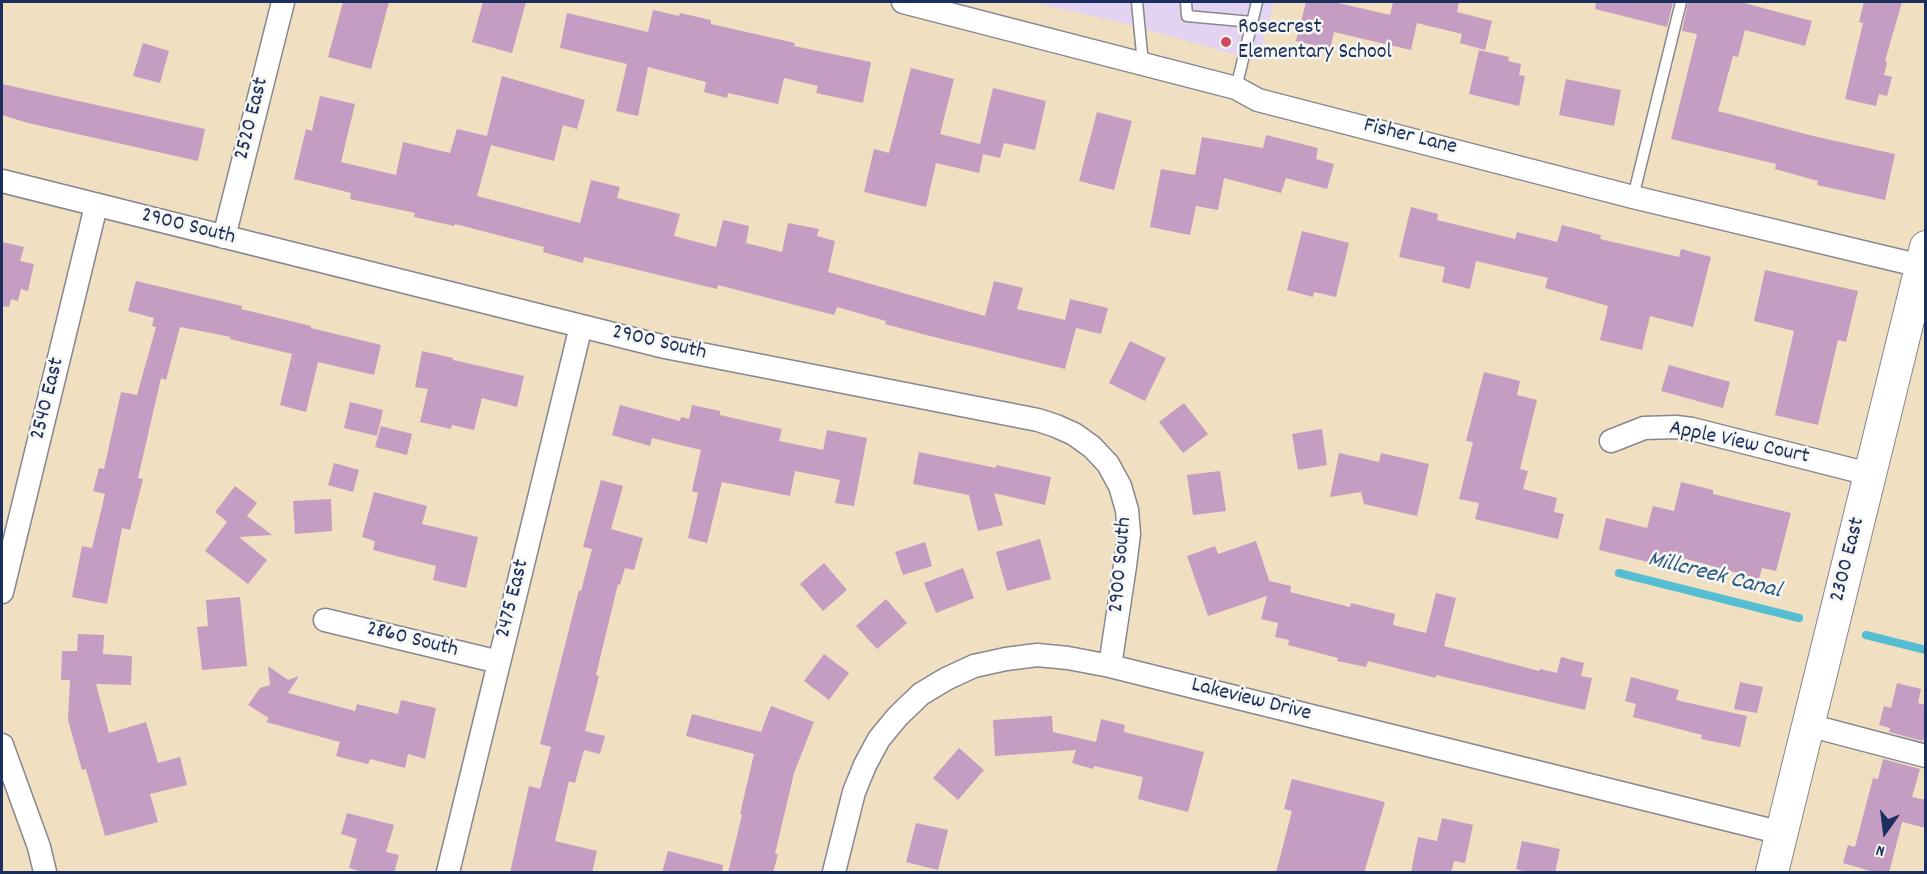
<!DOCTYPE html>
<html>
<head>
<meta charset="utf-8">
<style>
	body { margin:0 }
	#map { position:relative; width:1927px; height:874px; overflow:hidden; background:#f0dfc0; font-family:Dekko,sans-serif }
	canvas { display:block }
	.frame { position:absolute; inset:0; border:3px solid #1b2f5e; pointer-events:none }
	.north { position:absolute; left:1855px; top:802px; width:60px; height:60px; -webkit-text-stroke:4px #f6f6f2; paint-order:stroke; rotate:194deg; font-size:16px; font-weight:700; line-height:24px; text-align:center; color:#1b2f5e }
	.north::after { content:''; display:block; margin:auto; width:21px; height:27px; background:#1b2f5e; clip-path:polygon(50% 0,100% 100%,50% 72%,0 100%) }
</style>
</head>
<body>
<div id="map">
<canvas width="1927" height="874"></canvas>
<div class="frame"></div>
<div class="north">N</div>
</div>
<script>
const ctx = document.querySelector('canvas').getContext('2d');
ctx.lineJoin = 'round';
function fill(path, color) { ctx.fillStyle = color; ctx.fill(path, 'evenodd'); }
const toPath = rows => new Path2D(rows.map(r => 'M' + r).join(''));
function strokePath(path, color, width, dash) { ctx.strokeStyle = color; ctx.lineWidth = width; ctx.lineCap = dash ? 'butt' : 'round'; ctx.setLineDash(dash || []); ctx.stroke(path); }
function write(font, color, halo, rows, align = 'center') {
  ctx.font = font + ' Dekko,sans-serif'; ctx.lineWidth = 5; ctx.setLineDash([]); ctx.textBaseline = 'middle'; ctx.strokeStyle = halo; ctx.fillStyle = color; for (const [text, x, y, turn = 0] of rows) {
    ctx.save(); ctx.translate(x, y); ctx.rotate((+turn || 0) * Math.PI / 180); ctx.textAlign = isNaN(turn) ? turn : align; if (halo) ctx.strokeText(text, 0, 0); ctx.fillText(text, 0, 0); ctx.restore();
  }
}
const built = toPath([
	[1031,2,1274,2,1258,61,1120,22]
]);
const stream = toPath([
	[1619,573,1799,618],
	[1866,635,1926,650]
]);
const building = toPath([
	[343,2,389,2,371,69,328,57],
	[483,2,526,2,512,53,472,42],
	[1306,2,1334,2,1390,15,1393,2,1459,2,1457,12,1492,21,1485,50,1460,43,1462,34,1417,23,1411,50,1334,32,1330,49,1296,41],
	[1596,2,1673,2,1667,27,1595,9],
	[1688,2,1740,2,1812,21,1805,46,1745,30,1738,57,1733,56,1718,111,1813,136,1895,154,1885,200,1817,185,1818,181,1775,169,1776,164,1671,139,1697,34,1682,31],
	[1864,2,1902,2,1885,61,1887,62,1884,75,1892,77,1887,96,1879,94,1876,106,1845,99,1863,23,1859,22],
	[653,10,679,16,680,13,711,20,711,24,795,43,794,46,871,62,863,103,816,93,818,86,784,78,778,104,728,93,727,98,704,92,706,82,648,67,638,116,616,111,627,64,560,48,567,13,648,32],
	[143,43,169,51,160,83,133,76],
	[1479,50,1509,57,1508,61,1521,64,1519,75,1525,76,1519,106,1469,94],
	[911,68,954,79,940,134,980,144,993,88,1046,101,1035,150,1004,143,1000,158,983,154,979,173,936,163,926,207,864,192,874,149,889,153],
	[502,76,585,100,577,129,563,125,554,161,491,145,477,196,580,223,591,180,620,187,617,198,680,214,674,236,716,247,723,220,749,226,746,243,782,252,788,223,819,229,817,236,835,241,828,272,985,316,994,281,1023,288,1017,309,1065,320,1070,299,1108,308,1101,334,1076,328,1065,369,926,335,885,324,886,321,837,307,834,315,718,285,717,289,584,257,583,263,543,252,544,247,455,224,454,226,414,217,415,213,350,199,351,193,294,179,306,129,312,131,320,96,355,104,341,162,396,175,403,142,450,153,457,129,487,136],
	[1566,79,1621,90,1614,126,1559,115],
	[2,84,205,129,198,161,28,123,2,115],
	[1097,112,1132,121,1114,190,1079,181],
	[1266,135,1318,148,1316,159,1334,164,1327,189,1286,178,1281,193,1224,178,1218,210,1196,206,1190,235,1150,227,1161,169,1195,175,1202,137,1263,148],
	[1411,207,1438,214,1437,220,1515,239,1517,232,1557,242,1562,225,1601,235,1600,239,1679,257,1681,249,1711,257,1693,327,1650,316,1642,350,1600,340,1608,306,1545,288,1548,278,1476,261,1470,289,1442,282,1445,267,1399,257],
	[1302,231,1349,243,1336,297,1314,292,1313,297,1287,290],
	[2,242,24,247,20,261,34,264,28,291,21,289,18,301,11,299,9,307,2,306],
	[1765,270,1858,291,1846,342,1838,340,1818,425,1775,415,1794,331,1754,321],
	[136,281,242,306,241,309,311,326,311,328,381,345,374,375,318,362,306,412,280,405,292,354,230,339,231,337,180,327,166,380,161,378,138,478,143,479,130,530,122,528,107,604,72,597,82,546,92,548,105,494,93,491,99,468,104,469,121,392,137,395,156,327,152,326,154,318,128,311],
	[1130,341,1166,358,1145,401,1109,383],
	[422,351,453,358,453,360,524,376,517,407,482,398,474,430,452,425,451,429,420,422,428,389,415,387],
	[1669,365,1730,382,1723,408,1661,391],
	[1484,372,1520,381,1517,395,1537,400,1520,469,1528,471,1523,489,1557,498,1554,512,1564,514,1558,539,1475,519,1479,503,1459,499,1473,442,1466,441],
	[350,402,383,410,377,436,344,428],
	[1184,403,1208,434,1183,453,1159,422],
	[620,405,680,421,681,417,689,419,692,405,720,411,720,415,782,429,779,441,823,450,827,430,867,438,854,506,835,503,840,480,795,471,790,496,722,482,707,543,688,538,698,493,692,491,701,450,652,438,650,446,612,435],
	[381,426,412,434,407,455,375,447],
	[1322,429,1327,465,1298,470,1292,434],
	[919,452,996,468,996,465,1051,477,1045,505,994,493,1003,525,978,531,969,495,913,484],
	[1339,453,1379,462,1381,453,1429,464,1417,516,1364,504,1361,492,1330,497],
	[334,463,359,470,353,492,328,485],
	[1220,471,1226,511,1193,515,1187,475],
	[601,480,623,486,611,529,643,538,634,570,625,568,620,585,618,584,596,675,599,676,585,731,605,736,600,754,584,750,575,783,569,781,555,841,597,851,592,873,510,873,529,786,540,789,551,747,540,744,579,590,581,591,592,549,583,547],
	[1681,482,1713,490,1713,494,1791,513,1776,571,1762,568,1759,579,1683,558,1681,570,1599,550,1606,518,1647,528,1653,506,1674,511],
	[235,486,257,503,247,516,272,535,239,537,267,560,248,584,205,551,227,522,215,512],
	[374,492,427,506,422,524,478,537,466,588,433,580,436,566,373,550,375,541,362,537],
	[331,499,332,531,295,534,293,501],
	[1040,539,1051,579,1007,591,996,552],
	[1256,541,1270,583,1270,581,1291,586,1290,592,1350,607,1351,603,1395,614,1393,625,1426,633,1436,593,1456,598,1444,646,1539,671,1540,669,1557,673,1561,657,1584,663,1581,676,1592,678,1585,710,1436,675,1436,678,1368,661,1366,667,1337,661,1338,658,1288,645,1289,640,1275,637,1278,623,1261,619,1267,596,1208,616,1187,556,1215,546,1218,554],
	[925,542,932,566,903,575,895,552],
	[824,563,847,590,823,611,800,584],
	[963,568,974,598,936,613,924,583],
	[240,597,247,666,202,670,197,627,208,626,206,600],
	[886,599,907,623,877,649,856,626],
	[78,634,104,635,103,654,132,656,131,685,96,684,109,733,146,722,158,763,180,757,187,785,150,794,158,822,105,836,86,769,82,770,68,720,70,680,61,680,62,651,77,651],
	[824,654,849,673,829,700,804,681],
	[268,666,288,680,299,676,288,693,355,711,357,704,398,714,401,700,436,708,425,759,408,754,405,768,370,759,368,764,336,756,340,742,266,722,269,718,248,705,260,688,270,685],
	[1631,677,1679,690,1676,700,1747,716,1740,747,1701,739,1702,735,1633,717,1636,704,1625,701],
	[1740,682,1763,687,1757,713,1734,709],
	[1897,683,1921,689,1918,703,1926,705,1926,731,1923,741,1889,732,1890,728,1879,725,1884,706,1891,708],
	[771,706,814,722,794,773,775,854,778,854,773,873,728,873,742,815,740,814,754,754,686,736,692,714,761,732],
	[1052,716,1053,732,1096,742,1101,719,1125,725,1124,732,1204,752,1188,812,1138,799,1143,777,1094,766,1093,769,1072,763,1076,750,995,756,993,720],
	[959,748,984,770,958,800,933,778],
	[1883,759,1920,769,1912,797,1926,800,1926,828,1902,822,1889,873,1877,873,1843,863,1848,845,1855,847,1873,778,1878,779],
	[1292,779,1385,802,1364,873,1276,873,1292,811,1284,809],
	[347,813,394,825,386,852,399,855,394,873,366,873,349,868,357,839,341,834],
	[1442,818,1473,825,1465,863,1454,861,1451,873,1411,873,1418,837,1437,841],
	[916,823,948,830,938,870,906,862],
	[1522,841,1560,849,1555,873,1529,873,1516,869],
	[668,851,723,865,722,873,662,873]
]);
const service = toPath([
	[1137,2,1143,64],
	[1186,2,1187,16,1252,22],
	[1236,88,1257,2],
	[1633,197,1681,2]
]);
const minor = toPath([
	[903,2,1236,88,1258,100,1633,197,1921,266],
	[2,181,665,347,1038,420,1056,426,1074,434,1092,447,1108,464,1120,486,1127,510,1129,534,1125,566,1110,666],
	[224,237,283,2],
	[1611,441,1644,428,1676,427,1692,429,1869,474],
	[2,592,96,206],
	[325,620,499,662],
	[1808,725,1926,756],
	[2,745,39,847,45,872],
	[448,872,581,326],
	[834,872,854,792,865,765,879,739,898,716,921,694,946,679,974,666,1006,659,1037,655,1068,658,1110,666,1782,833]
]);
const secondary = toPath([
	[1772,872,1926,247]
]);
const markers = [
	[1226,42,6,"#d1495b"]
];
const poiNames = [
	["Rosecrest",1238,29],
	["Elementary School",1238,54]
];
const streetNames = [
	["2520 East",253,119,-76],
	["Fisher Lane",1410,138,14],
	["2900 South",188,228,14],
	["2900 South",659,344,13],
	["2540 East",49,399,-76],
	["Apple View Court",1739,444,12],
	["2300 East",1849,560,-76],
	["2900 South",1122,565,-85],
	["2475 East",514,599,-76],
	["2860 South",412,641,14],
	["Lakeview Drive",1251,701,14]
];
const waterNames = [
	["Millcreek Canal",1714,577,14]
];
fill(built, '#e3d3f2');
strokePath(stream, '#54bdd1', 8);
fill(building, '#c59dc2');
strokePath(service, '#86878f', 13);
strokePath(minor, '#86878f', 25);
strokePath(secondary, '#86878f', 34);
strokePath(service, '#fff', 10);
strokePath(minor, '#fff', 22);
strokePath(secondary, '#fff', 32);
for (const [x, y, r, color] of markers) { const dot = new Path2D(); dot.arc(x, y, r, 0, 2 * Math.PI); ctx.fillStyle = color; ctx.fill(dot); strokePath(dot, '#f6f6f2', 2); }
write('22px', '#1b2f5e', '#f6f6f2', poiNames, 'left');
write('22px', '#1b2f5e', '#f6f6f2', streetNames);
write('italic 24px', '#2c5a80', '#f6f6f2', waterNames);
</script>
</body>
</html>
